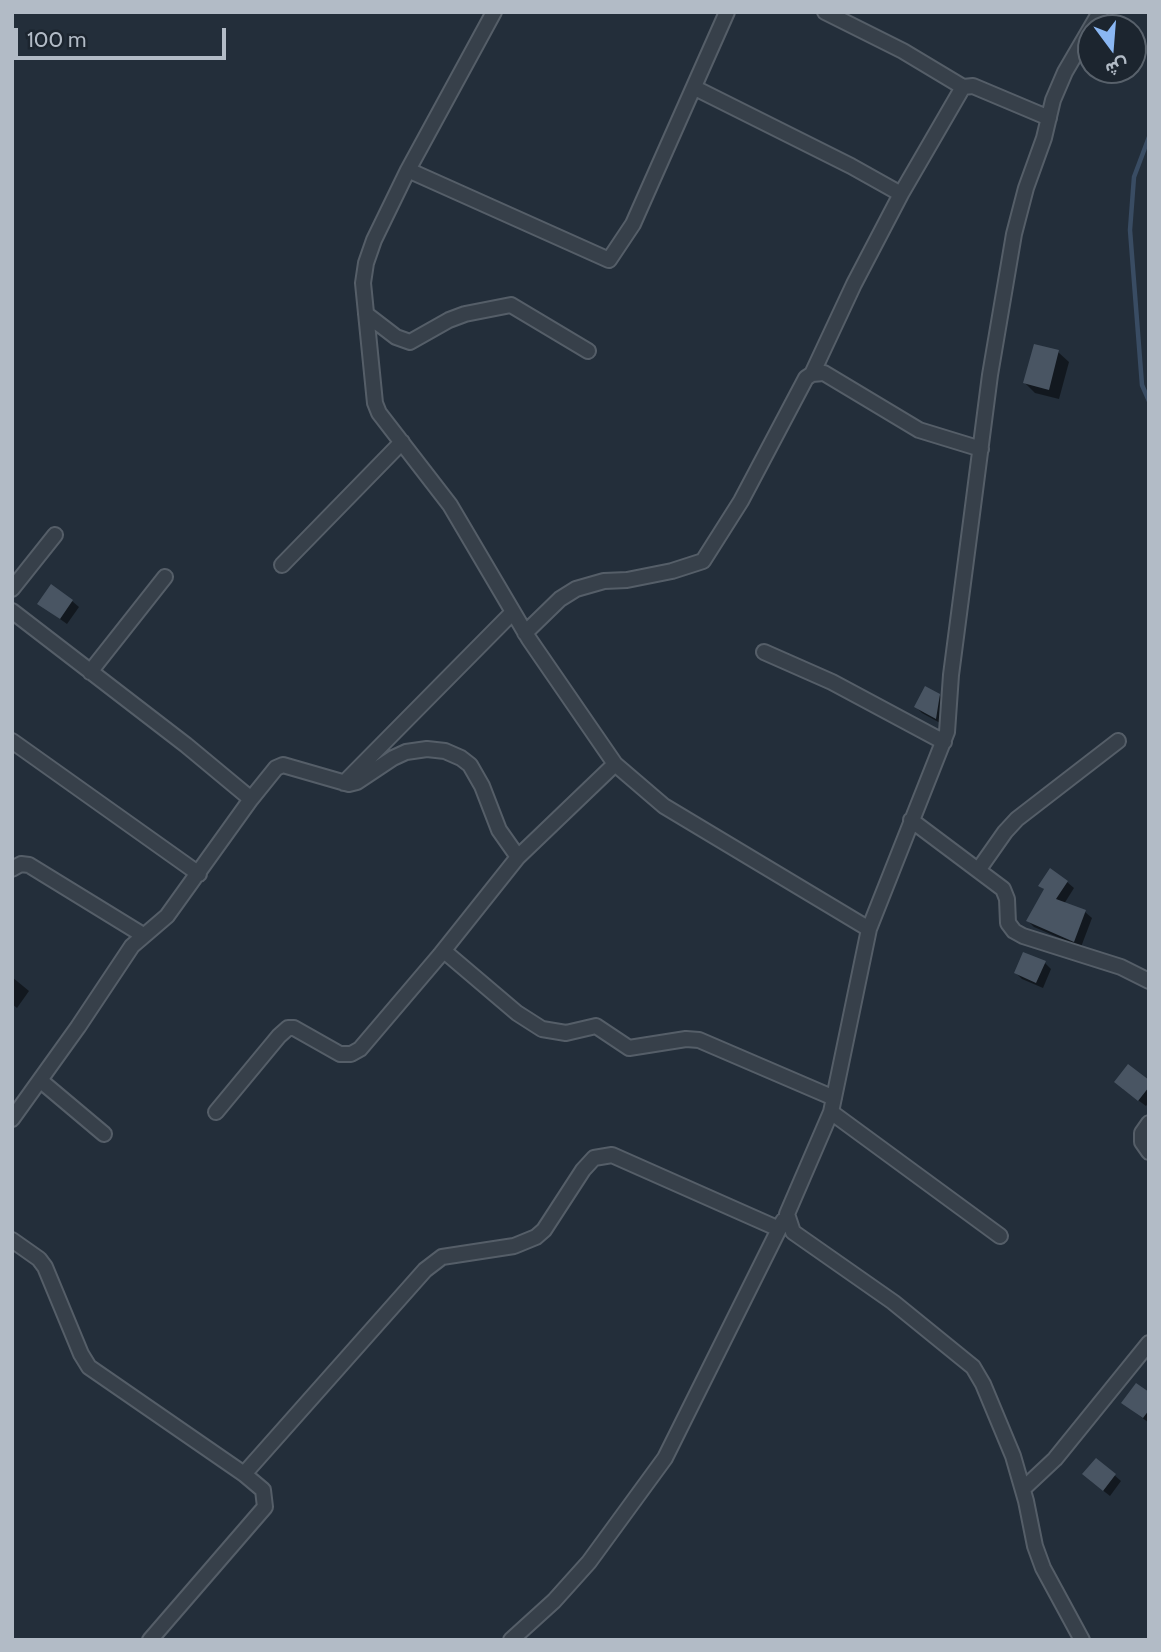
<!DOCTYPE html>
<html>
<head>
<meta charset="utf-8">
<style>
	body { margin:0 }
	#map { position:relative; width:1161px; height:1652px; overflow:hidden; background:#232e3a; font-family:Cabin,Vazirmatn,sans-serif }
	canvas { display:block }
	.frame { position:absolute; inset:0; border:14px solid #b2bbc6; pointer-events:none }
	.north { position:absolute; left:1077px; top:14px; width:70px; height:70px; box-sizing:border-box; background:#1c252f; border:2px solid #58616b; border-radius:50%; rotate:164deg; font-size:19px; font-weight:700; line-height:28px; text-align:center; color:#b2bbc6 }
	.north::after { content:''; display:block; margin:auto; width:24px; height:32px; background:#8ab7f3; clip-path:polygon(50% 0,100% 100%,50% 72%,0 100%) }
	.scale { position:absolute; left:14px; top:28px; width:212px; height:32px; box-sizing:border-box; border:4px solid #b2bbc6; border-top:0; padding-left:9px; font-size:21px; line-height:24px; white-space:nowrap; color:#b2bbc6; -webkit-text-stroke:5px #1c252f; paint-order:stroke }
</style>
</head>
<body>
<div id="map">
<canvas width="1161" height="1652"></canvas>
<div class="frame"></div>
<div class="north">ش</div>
<div class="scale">100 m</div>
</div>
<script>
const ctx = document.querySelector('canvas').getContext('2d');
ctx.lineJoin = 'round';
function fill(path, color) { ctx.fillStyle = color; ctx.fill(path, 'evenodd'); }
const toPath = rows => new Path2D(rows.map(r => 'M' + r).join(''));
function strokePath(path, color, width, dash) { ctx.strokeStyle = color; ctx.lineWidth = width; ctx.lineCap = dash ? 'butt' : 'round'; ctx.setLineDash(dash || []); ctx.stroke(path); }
const shadow = toPath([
	[1058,352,1069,362,1059,399,1035,393,1025,383],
	[72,601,79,607,67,624,39,604],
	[939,695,946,702,942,724,922,713,916,707],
	[1067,882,1074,888,1064,904,1085,912,1092,918,1081,947,1034,927,1028,921,1045,890,1040,885],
	[1045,963,1051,969,1043,988,1022,979,1016,973],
	[12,977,29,991,17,1008,12,1004],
	[1149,1082,1149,1102,1146,1106,1123,1089],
	[1149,1394,1149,1423,1123,1403],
	[1097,1460,1121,1481,1110,1496,1091,1481]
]);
const stream = toPath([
	[1149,137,1134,177,1130,230,1142,385,1149,401]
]);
const building = toPath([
	[1034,344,1059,350,1049,390,1023,383],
	[51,584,73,600,60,619,37,604],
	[925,686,940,694,936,719,914,707],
	[1050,868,1068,881,1056,899,1086,910,1074,942,1026,921,1044,889,1038,886],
	[1023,952,1046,961,1036,983,1014,973],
	[1128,1064,1149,1080,1149,1087,1138,1101,1114,1082],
	[1136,1383,1149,1392,1149,1410,1143,1418,1121,1403],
	[1096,1458,1116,1474,1103,1491,1082,1474]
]);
const minor = toPath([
	[494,12,408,170,374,240,366,263,363,283,375,403,379,413,450,505,529,639,615,764,664,806,869,929],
	[825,12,903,51,963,87],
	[695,88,851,166,901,194],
	[408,170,609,260,633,224,727,12],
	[366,314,396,337,410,342,449,320,465,314,511,305,588,351],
	[812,374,854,284,901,194,963,87,973,86,1049,118],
	[282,565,402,442],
	[12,589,55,535],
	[12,611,186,745,251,799],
	[525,633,560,599,576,589,604,581,627,580,672,571,703,561,741,501,806,378,812,374,824,373,919,430,981,449],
	[764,652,832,682,944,742],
	[90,672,165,577],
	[12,741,199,874],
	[344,783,513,612],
	[911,820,1003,889,1007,899,1008,923,1014,931,1023,936,1121,967,1149,981],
	[12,869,21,864,29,865,143,935],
	[979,869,1005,832,1017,819,1118,741],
	[444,951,517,1013,542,1029,566,1033,596,1026,629,1048,686,1039,699,1040,834,1098],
	[41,1081,104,1134],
	[216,1112,279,1036,288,1028,294,1028,340,1054,351,1054,360,1049,440,955,518,857,615,764],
	[831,1112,1000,1236],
	[12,1119,78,1027,132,946,167,916,251,799,276,768,283,765,349,784,357,782,393,758,406,752,427,749,445,751,461,758,470,765,482,786,499,830,518,857],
	[1149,1123,1142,1133,1142,1142,1149,1152],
	[12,1240,39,1259,45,1267,81,1354,89,1367,244,1474,263,1490,265,1507,150,1640],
	[244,1474,425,1270,442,1257,514,1246,536,1237,544,1230,583,1170,594,1158,612,1155,779,1229],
	[1023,1489,1055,1459,1149,1343],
	[511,1640,554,1601,589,1562,665,1458,783,1221],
	[1082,1640,1043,1568,1035,1546,1026,1501,1013,1456,983,1384,973,1367,893,1302,793,1232,787,1214,831,1112,869,929,947,732,951,675,972,514,990,375,1014,234,1026,188,1044,138,1053,100,1065,72,1100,12]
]);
fill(shadow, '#0007');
strokePath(stream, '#394c63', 4.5);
fill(building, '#495563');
strokePath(minor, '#555e68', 18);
strokePath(minor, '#37404a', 14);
</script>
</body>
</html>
